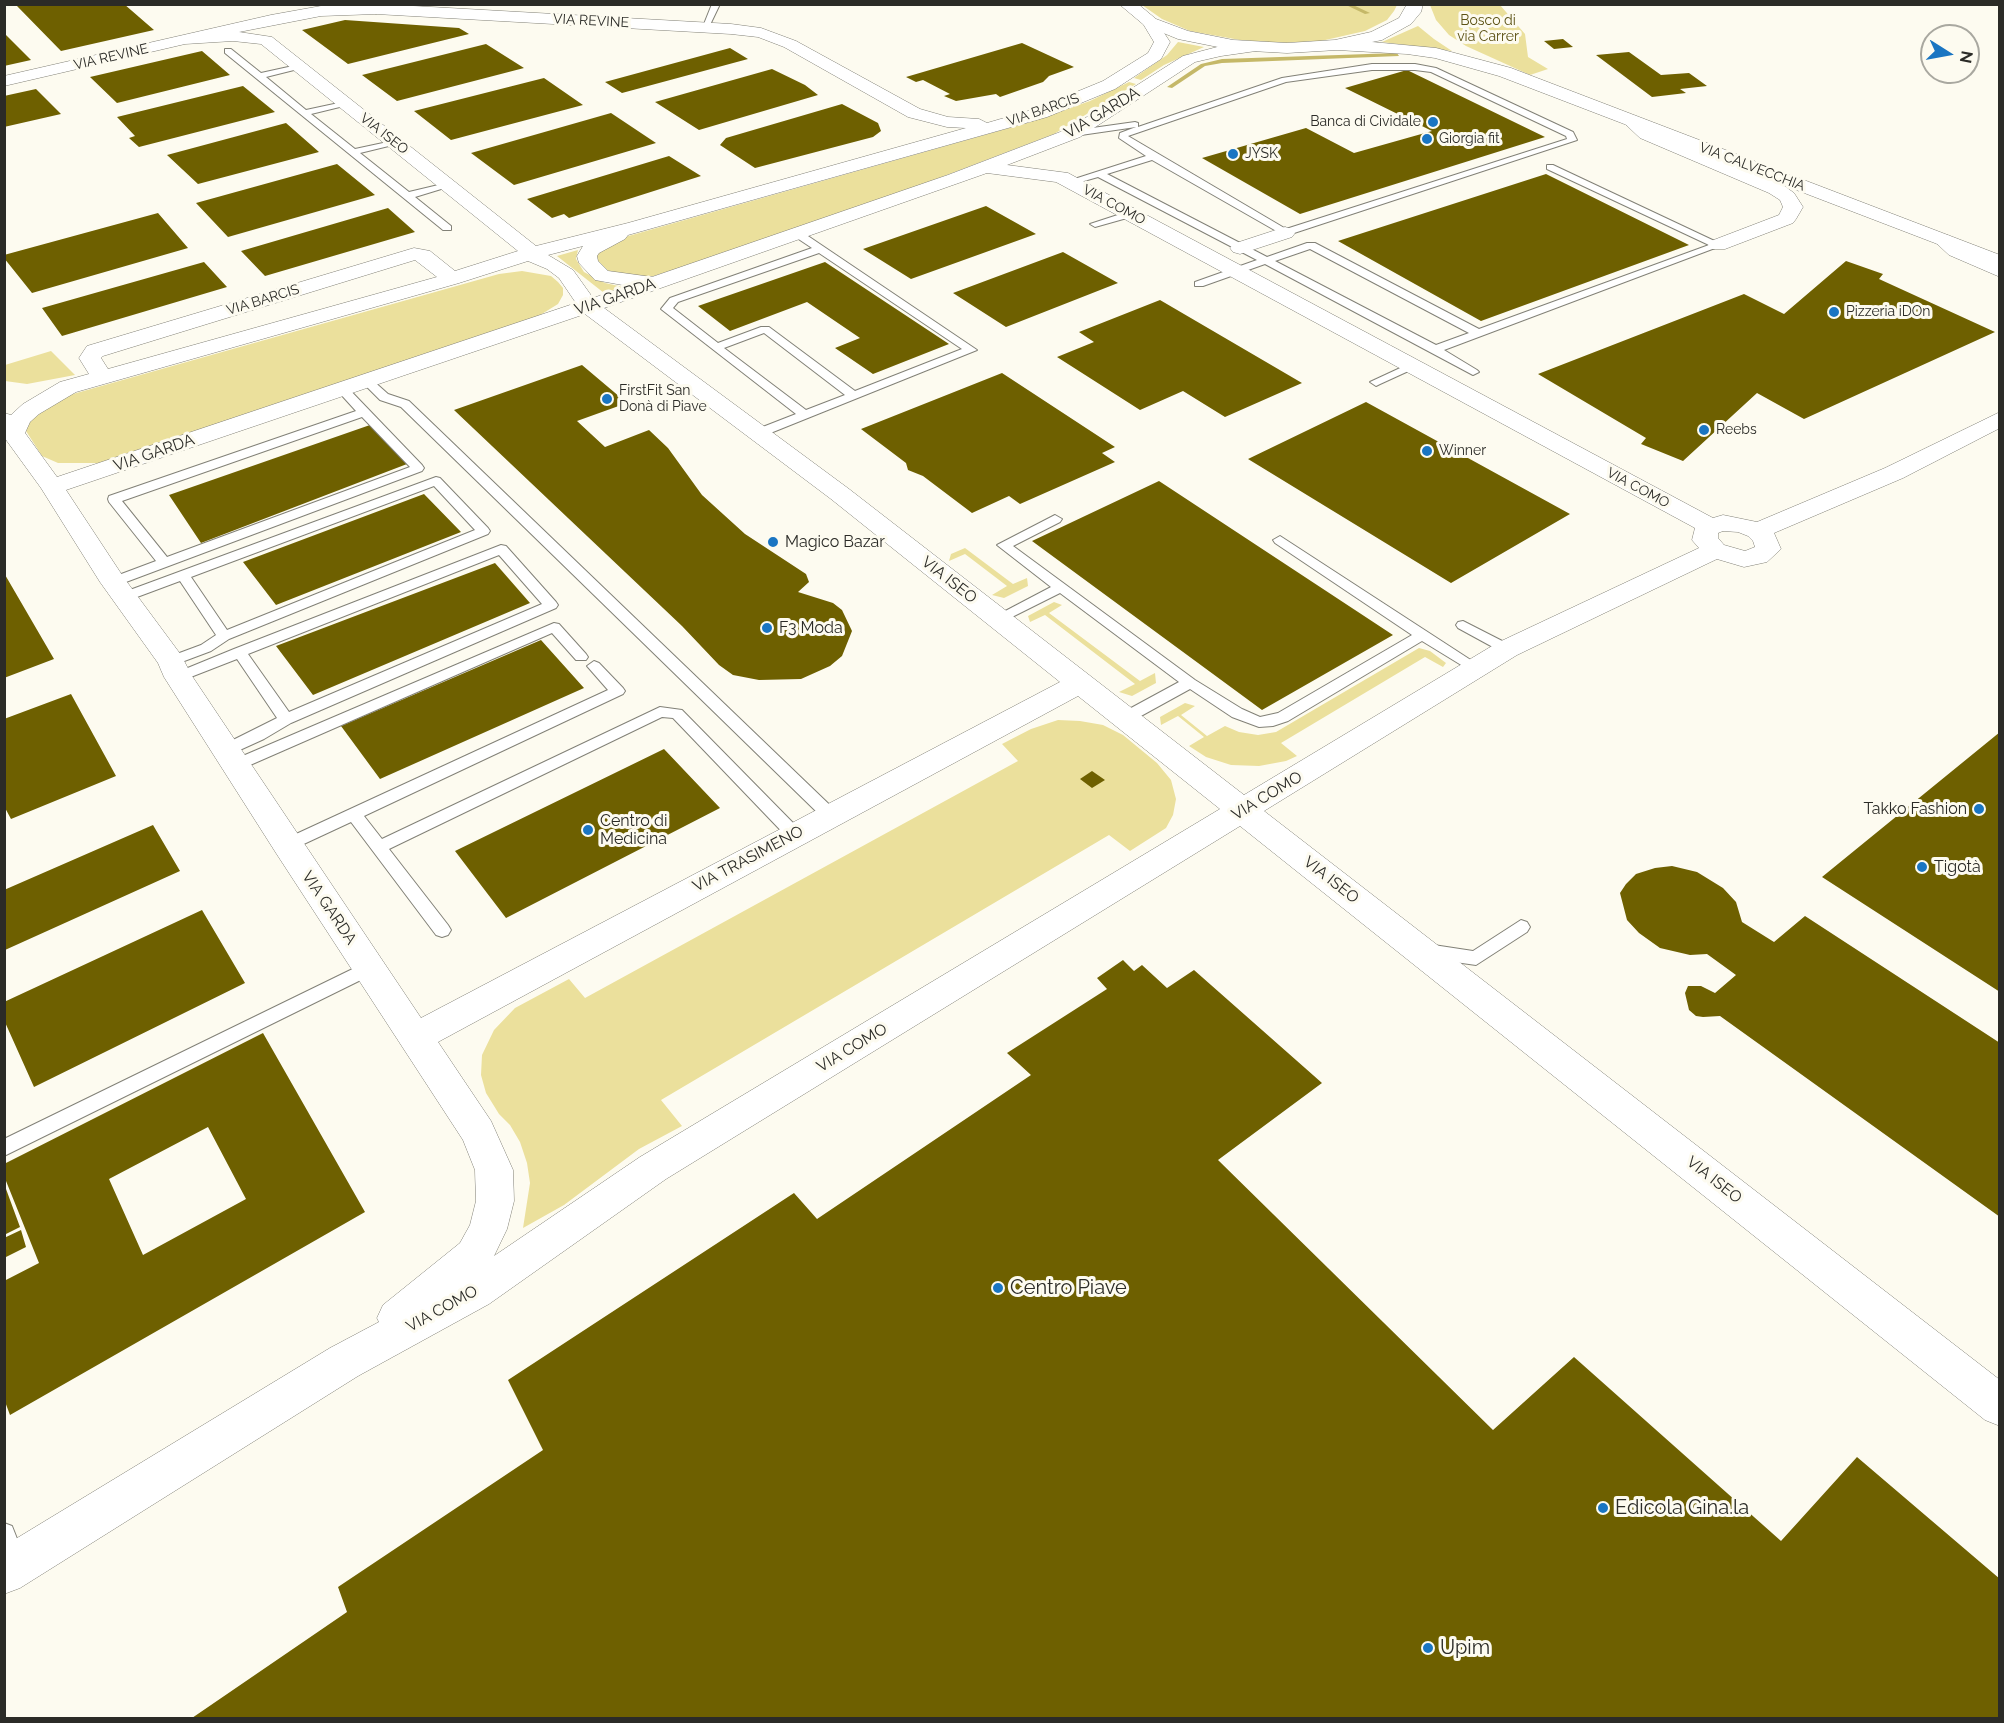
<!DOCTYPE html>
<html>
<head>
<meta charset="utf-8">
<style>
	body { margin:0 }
	#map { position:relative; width:2004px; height:1723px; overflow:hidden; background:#fdfbf0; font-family:Raleway,sans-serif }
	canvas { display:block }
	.frame { position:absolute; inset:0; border:6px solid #2b2b27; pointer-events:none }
	.north { position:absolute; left:1920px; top:24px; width:60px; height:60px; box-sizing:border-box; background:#fdfbf0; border:2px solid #a9a8a0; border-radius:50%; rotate:101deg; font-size:16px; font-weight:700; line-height:24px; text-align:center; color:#2b2b27 }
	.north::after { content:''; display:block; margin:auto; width:21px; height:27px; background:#1a75c2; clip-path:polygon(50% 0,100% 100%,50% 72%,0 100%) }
</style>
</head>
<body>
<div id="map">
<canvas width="2004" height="1723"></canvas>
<div class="frame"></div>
<div class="north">N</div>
</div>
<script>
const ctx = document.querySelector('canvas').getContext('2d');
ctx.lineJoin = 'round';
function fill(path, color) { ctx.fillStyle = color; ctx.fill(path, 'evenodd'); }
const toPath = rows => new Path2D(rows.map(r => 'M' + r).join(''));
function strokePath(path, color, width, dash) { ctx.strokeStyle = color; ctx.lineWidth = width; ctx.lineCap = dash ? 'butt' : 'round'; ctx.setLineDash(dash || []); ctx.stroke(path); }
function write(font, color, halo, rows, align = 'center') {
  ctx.font = font + ' Raleway,sans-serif'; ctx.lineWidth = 6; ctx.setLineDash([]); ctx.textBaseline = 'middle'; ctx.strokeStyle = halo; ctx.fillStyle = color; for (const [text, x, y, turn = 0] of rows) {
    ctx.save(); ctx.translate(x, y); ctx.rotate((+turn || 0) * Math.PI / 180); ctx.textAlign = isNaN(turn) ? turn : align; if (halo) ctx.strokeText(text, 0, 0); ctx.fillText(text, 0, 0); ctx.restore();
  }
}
const green = toPath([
	[1142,5,1397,5,1394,11,1387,20,1365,31,1321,41,1281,43,1240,40,1190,31,1162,19],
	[1430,5,1500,5,1525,34,1528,57,1548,69,1530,75,1466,46,1449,35,1436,20],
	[1418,26,1434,39,1452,51,1382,42],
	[1178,42,1204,47,1164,65,1141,80,1134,78,1167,55],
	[1129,82,1136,84,1054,134,926,183,748,246,654,276,632,277,618,275,607,270,597,262,596,252,625,237,1030,122,1090,101],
	[578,250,576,259,584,272,605,283,623,287,604,293,557,256],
	[522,271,551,276,558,282,563,288,563,295,558,304,537,317,100,463,58,463,42,456,26,431,31,418,51,402,73,394,499,274],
	[51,351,75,375,27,384,5,381,5,365],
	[965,548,1013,584,1027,578,1028,586,1004,598,992,595,1007,586,965,554,949,561,951,554],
	[1054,602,1062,605,1049,613,1140,681,1155,673,1156,683,1132,696,1119,692,1135,684,1045,615,1030,622,1028,616],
	[1419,648,1430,651,1446,663,1443,667,1425,657,1281,743,1297,756,1286,761,1259,766,1231,765,1206,757,1189,746,1204,737,1178,716,1161,725,1160,717,1185,703,1195,706,1181,715,1207,736,1225,726,1239,732,1258,735,1276,732],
	[1058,720,1080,721,1103,725,1123,735,1157,763,1171,780,1176,799,1173,815,1166,828,1130,851,1109,835,661,1100,682,1126,639,1149,564,1205,523,1228,530,1183,527,1163,520,1142,510,1125,499,1114,486,1093,481,1075,482,1055,494,1030,515,1008,569,979,585,998,1018,761,1002,744,1031,729]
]);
const stream = toPath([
	[1344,4,1351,4,1370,13,1365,14,1344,4],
	[1397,53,1399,56,1222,63,1205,66,1172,88,1167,87,1201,64,1222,59,1397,53]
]);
const building = toPath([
	[25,4,124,4,154,30,61,51,17,6],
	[345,20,459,28,469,34,348,64,302,30],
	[4,33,31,60,4,66],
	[1563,39,1573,47,1554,49,1544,41],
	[1022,43,1074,67,1049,76,1043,82,1000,97,996,94,956,101,944,96,950,94,923,80,916,82,906,77],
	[486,44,524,68,397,101,362,75],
	[730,48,748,59,622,93,605,82],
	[202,51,230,75,117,103,90,77],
	[1629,52,1661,75,1689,73,1707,86,1680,89,1686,93,1652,97,1596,55],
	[772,69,805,85,818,95,699,130,655,102],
	[1407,70,1545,137,1300,214,1202,158,1306,128,1354,153,1432,131,1345,88],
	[544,78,583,105,451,140,414,111],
	[243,86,275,112,139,147,129,138,135,136,117,117],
	[36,89,61,114,4,127,4,96],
	[842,104,878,123,881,131,873,137,755,168,720,145,726,138],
	[611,113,656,143,514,185,471,153],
	[286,123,319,152,198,184,167,155],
	[669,156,701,176,569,218,564,214,552,218,527,199],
	[337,164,375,195,228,237,196,203],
	[1546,174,1689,245,1481,321,1338,241],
	[986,206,1036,234,911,279,863,249],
	[388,208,415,232,265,276,241,251],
	[158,213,188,248,32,293,4,258,4,255],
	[1063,252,1118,283,1006,327,953,293],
	[1846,261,1883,274,1879,279,1995,332,1804,419,1757,393,1683,461,1641,444,1646,438,1538,374,1744,294,1784,314],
	[204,262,227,287,62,336,42,308],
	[825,262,949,344,873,374,835,348,860,338,807,302,730,331,698,306],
	[1160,300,1302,383,1225,417,1183,391,1140,410,1057,357,1094,342,1079,332],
	[582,365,627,403,577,421,605,447,649,430,668,448,702,495,745,534,806,574,809,582,798,592,833,603,842,610,852,631,842,656,830,666,801,679,759,680,733,675,719,665,682,626,454,410],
	[1002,373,1115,447,1102,453,1115,462,1020,504,1009,496,972,513,923,476,908,470,906,463,861,429],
	[1366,402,1570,514,1451,583,1248,459],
	[370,425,407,464,201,543,169,495],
	[1159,481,1393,635,1262,710,1032,541],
	[424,494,461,532,276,605,243,562],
	[495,563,530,603,313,695,276,646],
	[4,573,54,659,4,678],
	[541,640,584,688,380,779,341,726],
	[71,694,116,776,11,819,4,806,4,719],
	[2000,732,2000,992,1822,877],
	[664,749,720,808,506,918,455,851],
	[1092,771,1105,780,1092,788,1080,779],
	[153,825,180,871,5,950,4,890],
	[1672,866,1697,872,1723,888,1736,902,1742,922,1774,942,1805,916,2000,1043,2000,1217,1720,1016,1703,1017,1696,1016,1689,1010,1685,993,1688,986,1701,986,1715,993,1736,975,1707,954,1690,955,1660,948,1639,933,1627,920,1620,893,1626,884,1636,874,1655,868],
	[202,910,245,983,34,1087,4,1020,4,1002],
	[1123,960,1134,971,1142,965,1167,988,1194,970,1322,1083,1218,1160,1493,1430,1574,1357,1781,1541,1857,1457,2000,1579,2000,1718,192,1718,347,1612,338,1587,543,1450,508,1380,794,1193,817,1219,1031,1075,1007,1053,1107,989,1097,978],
	[263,1033,365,1212,10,1415,4,1399,4,1281,39,1263,4,1176,4,1164],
	[208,1127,246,1199,143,1255,109,1179],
	[6,1189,20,1227,4,1235,4,1190],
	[21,1230,26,1247,4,1258,4,1238]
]);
const lane = toPath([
	[712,4,720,4,708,29,702,29,712,4],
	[225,49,231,49,261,73,302,64,302,68,266,77,306,110,348,101,348,105,311,114,355,149,397,140,397,144,360,153,409,192,451,182,451,186,415,197,451,226,451,230,443,230,225,53,225,49],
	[1372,64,1415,64,1436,68,1573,132,1577,140,1285,236,1152,160,1107,174,1267,257,1307,243,1315,243,1479,329,1709,245,1547,169,1547,165,1553,165,1723,245,1444,350,1477,370,1479,372,1473,375,1265,264,1203,286,1195,286,1195,282,1257,260,1098,177,1070,185,1065,182,1146,156,1119,138,1120,133,1136,127,1074,136,1069,133,1071,131,1135,122,1138,123,1138,127,1282,78,1372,64],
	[1372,70,1415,70,1431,72,1566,136,1567,139,1286,229,1128,136,1286,82,1372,70],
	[1310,249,1469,333,1436,345,1275,261,1310,249],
	[1130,211,1134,212,1134,216,1095,227,1090,224,1130,211],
	[798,231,802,232,977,350,763,436,755,436,755,430,796,414,661,309,670,298,812,248,794,236,793,234,798,231],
	[819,253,962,349,855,391,769,327,761,327,718,343,673,308,678,302,819,253],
	[764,333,845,395,806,410,724,348,764,333],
	[1411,363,1415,364,1415,368,1380,384,1376,386,1370,382,1411,363],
	[366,376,370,378,388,394,409,401,836,811,838,815,836,819,824,819,401,407,380,400,362,382,362,378,366,376],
	[342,385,346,386,422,465,424,468,422,471,118,585,108,585,106,582,108,579,156,561,109,502,108,499,109,496,356,411,336,389,342,385],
	[362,417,410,467,167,557,122,501,362,417],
	[436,477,440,478,488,528,490,531,488,534,229,639,211,651,171,666,164,661,166,658,201,645,216,635,180,581,129,600,124,601,117,597,119,594,436,477],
	[434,486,475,530,227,630,191,577,434,486],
	[1055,515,1062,519,1060,522,1013,546,1195,680,1242,709,1260,717,1278,713,1412,635,1275,543,1273,540,1280,536,1483,668,1481,671,1471,671,1422,641,1288,721,1273,726,1259,727,1232,717,1190,689,1130,722,1120,722,1117,718,1120,714,1179,682,1060,593,1004,621,999,622,992,618,1051,587,997,545,1055,515],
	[501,545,506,546,556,602,558,605,556,608,291,723,264,739,231,754,221,754,218,750,221,746,277,718,237,659,183,680,178,682,171,677,173,674,234,649,501,545],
	[499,555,542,604,289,712,248,654,499,555],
	[1463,621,1512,646,1514,649,1507,654,1502,652,1458,628,1456,625,1458,622,1463,621],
	[554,623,559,624,586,654,588,657,586,660,576,660,552,633,241,769,231,769,228,765,231,761,554,623],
	[594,661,599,663,623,688,625,691,623,694,364,816,382,839,660,707,682,710,801,831,803,835,801,839,789,839,673,718,662,717,389,849,448,925,451,930,448,935,442,937,436,935,351,822,293,849,281,849,279,845,281,841,608,690,587,666,594,661],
	[1521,920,1527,922,1530,927,1527,932,1476,965,1427,958,1421,956,1418,951,1421,946,1427,944,1473,951,1521,920],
	[369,961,375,963,378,968,375,973,4,1156,4,1139,369,961],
	[4,1523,12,1526,27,1564,23,1572,15,1576,7,1572,4,1567,4,1523]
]);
const street = toPath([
	[378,4,731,24,761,28,796,41,920,109,948,117,979,119,987,123,1035,109,1103,81,1148,53,1154,42,1142,22,1145,19,1155,19,1170,42,1161,59,1115,89,1047,117,628,235,625,239,599,253,597,256,598,261,608,271,652,277,948,175,1068,129,1183,56,1221,46,1257,42,1265,47,1263,50,1221,56,1195,62,1080,137,1007,165,1068,173,1713,518,1723,515,1757,522,1885,468,2000,412,2000,428,1903,478,1774,533,1781,549,1767,562,1744,567,1717,559,1517,655,1264,811,2000,1380,2000,1426,1985,1420,1240,826,666,1179,489,1304,358,1376,20,1588,4,1594,4,1546,330,1348,379,1322,377,1318,383,1305,460,1243,470,1225,476,1201,475,1170,463,1140,276,853,164,677,158,663,100,582,41,488,4,437,4,413,11,415,23,404,60,382,89,374,79,358,87,346,414,248,430,251,455,271,518,251,261,44,233,41,185,44,4,86,4,76,271,15,321,6,378,4],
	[376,14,731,34,758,37,784,47,908,117,947,127,966,128,628,223,536,246,272,37,239,32,321,16,376,14],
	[987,173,1056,182,1695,528,1692,540,1699,548,1497,643,1244,795,849,489,604,308,987,173],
	[583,246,577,256,579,263,595,280,628,286,593,298,573,270,548,255,583,246],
	[415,260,437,277,108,369,101,358,103,356,415,260],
	[528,261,547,269,559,278,576,303,57,477,25,433,30,422,39,414,76,392,459,283,528,261],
	[585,314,831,499,1060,682,421,1018,192,676,181,655,124,578,66,490,585,314],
	[1723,531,1738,532,1748,536,1753,541,1755,547,1745,551,1724,545,1718,538,1718,533,1723,531],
	[1078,696,1220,809,640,1157,494,1256,507,1229,514,1201,513,1170,491,1121,438,1042,1078,696],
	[1630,115,1636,116,1652,130,1783,185,1794,193,1803,207,1796,219,1793,223,1725,249,1711,249,1708,245,1711,241,1779,215,1783,207,1780,200,1769,193,1640,138,1621,120,1624,116,1630,115],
	[1285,227,1292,229,1295,233,1292,237,1240,254,1233,252,1230,248,1233,244,1285,227],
	[1943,234,1950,236,1963,247,2000,263,2000,277,1949,255,1933,240,1936,236,1943,234]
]);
const secondary = toPath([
	[1119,4,1138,4,1156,19,1188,31,1233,40,1287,43,1335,40,1371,32,1399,18,1407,4,1423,4,1421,12,1411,24,1382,40,1372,42,1436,48,1511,68,2000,255,2000,268,1499,76,1435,58,1407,54,1337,50,1287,53,1233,50,1178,39,1144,25,1119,4]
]);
const markers = [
	[1433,122,6,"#1a75c2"],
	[1427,139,6,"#1a75c2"],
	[1233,154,6,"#1a75c2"],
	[1834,312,6,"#1a75c2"],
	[607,399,6,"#1a75c2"],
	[1704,430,6,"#1a75c2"],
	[1427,451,6,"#1a75c2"],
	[773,542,6,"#1a75c2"],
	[767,628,6,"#1a75c2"],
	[1979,809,6,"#1a75c2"],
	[588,830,6,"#1a75c2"],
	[1922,867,6,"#1a75c2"],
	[998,1288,6,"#1a75c2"],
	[1603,1508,6,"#1a75c2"],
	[1428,1648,6,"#1a75c2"]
];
const farStreetnames = [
	["VIA REVINE",591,21,3],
	["VIA REVINE",111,57,-13],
	["VIA BARCIS",1043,110,-19],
	["VIA ISEO",384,134,38],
	["VIA CALVECCHIA",1752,167,21],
	["VIA COMO",1114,205,28],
	["VIA BARCIS",263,300,-17],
	["VIA COMO",1638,488,28]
];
const farParknames = [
	["Bosco di",1488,21],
	["via Carrer",1488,37]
];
const farPoinames = [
	["Banca di Cividale",1421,122,"right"],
	["Giorgia fit",1439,139],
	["JYSK",1245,154],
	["Pizzeria iDOn",1846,312],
	["FirstFit San",619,391],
	["Donà di Piave",619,407],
	["Reebs",1716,430],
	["Winner",1439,451]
];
const streetNames = [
	["VIA GARDA",1102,113,-31],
	["VIA GARDA",615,297,-19],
	["VIA GARDA",154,453,-19],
	["VIA ISEO",949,580,38],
	["VIA COMO",1267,796,-31],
	["VIA TRASIMENO",748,859,-28],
	["VIA ISEO",1331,880,38],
	["VIA GARDA",329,908,56],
	["VIA COMO",852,1048,-31],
	["VIA ISEO",1714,1180,38],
	["VIA COMO",442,1309,-29]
];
const poiNames = [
	["Magico Bazar",785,542],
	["F3 Moda",779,628],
	["Takko Fashion",1967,809,"right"],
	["Centro di",600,821],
	["Medicina",600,839],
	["Tigotà",1934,867]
];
const nearPoinames = [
	["Centro Piave",1010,1288],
	["Edicola Gina.la",1615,1508],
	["Upim",1440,1648]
];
fill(green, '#ebe09c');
fill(stream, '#c5b868');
fill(building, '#6e6000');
strokePath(lane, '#828177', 2);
strokePath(street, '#828177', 1);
strokePath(secondary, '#828177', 1);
fill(lane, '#fff');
fill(street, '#fff');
fill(secondary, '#fff');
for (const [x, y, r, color] of markers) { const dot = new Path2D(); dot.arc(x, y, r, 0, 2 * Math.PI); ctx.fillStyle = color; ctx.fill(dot); strokePath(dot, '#fdfbf0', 2); }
write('14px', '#2b2b27', '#fdfbf0', farStreetnames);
write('14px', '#5c5215', '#fdfbf0', farParknames);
write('14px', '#2b2b27', '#fdfbf0', farPoinames, 'left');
write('16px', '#2b2b27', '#fdfbf0', streetNames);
write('16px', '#2b2b27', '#fdfbf0', poiNames, 'left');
write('20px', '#2b2b27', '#fdfbf0', nearPoinames, 'left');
</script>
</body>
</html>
